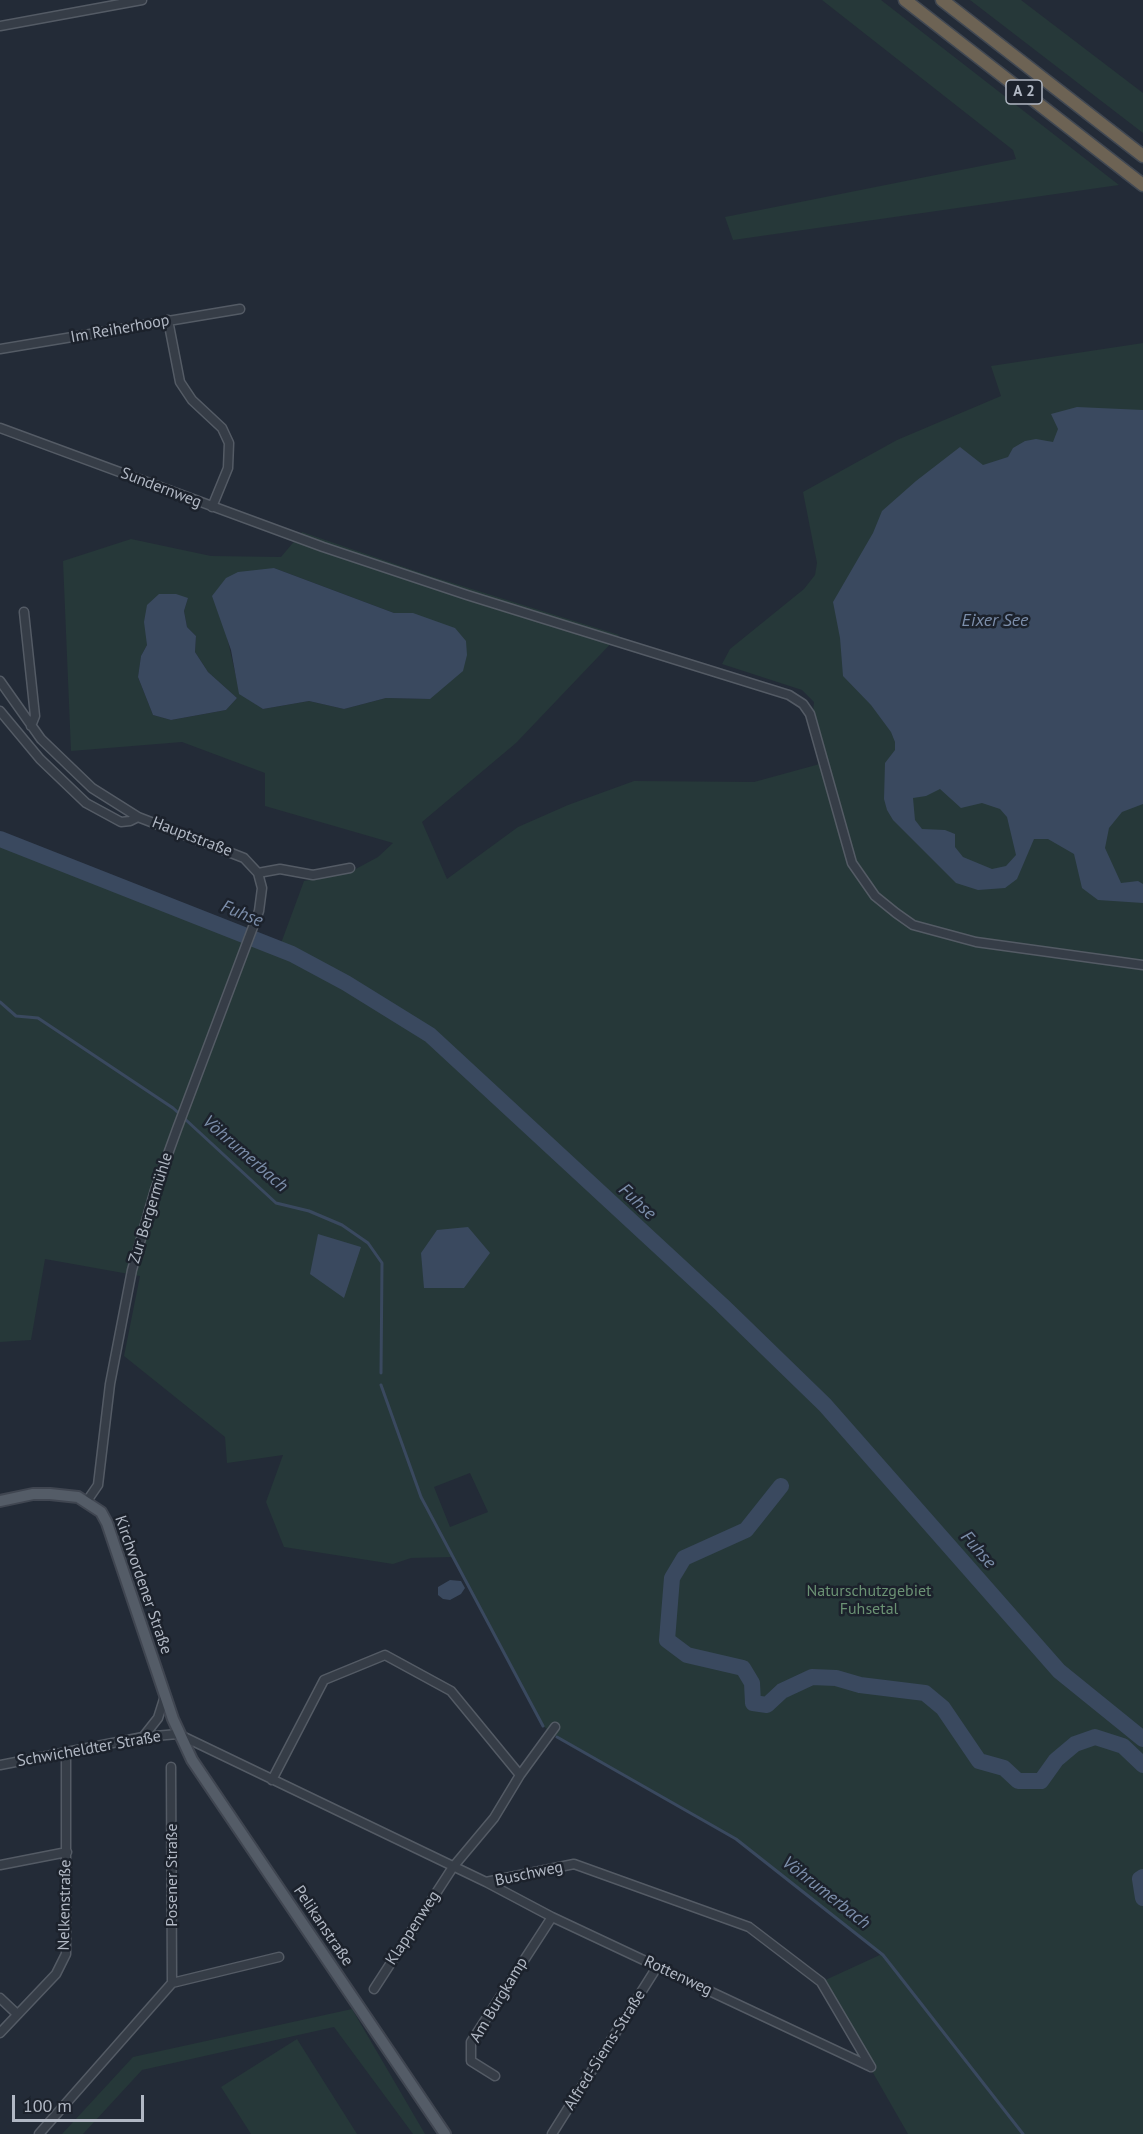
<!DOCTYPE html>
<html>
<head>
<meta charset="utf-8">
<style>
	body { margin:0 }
	#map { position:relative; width:1143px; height:2134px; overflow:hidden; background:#232b37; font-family:"PT Sans",sans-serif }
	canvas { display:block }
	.scale { position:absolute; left:12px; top:2095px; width:132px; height:27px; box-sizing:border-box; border:3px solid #b1b8c4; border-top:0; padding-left:8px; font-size:18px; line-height:21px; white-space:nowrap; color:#b1b8c4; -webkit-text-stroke:4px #1c222c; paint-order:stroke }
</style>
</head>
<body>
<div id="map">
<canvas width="1143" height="2134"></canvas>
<div class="scale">100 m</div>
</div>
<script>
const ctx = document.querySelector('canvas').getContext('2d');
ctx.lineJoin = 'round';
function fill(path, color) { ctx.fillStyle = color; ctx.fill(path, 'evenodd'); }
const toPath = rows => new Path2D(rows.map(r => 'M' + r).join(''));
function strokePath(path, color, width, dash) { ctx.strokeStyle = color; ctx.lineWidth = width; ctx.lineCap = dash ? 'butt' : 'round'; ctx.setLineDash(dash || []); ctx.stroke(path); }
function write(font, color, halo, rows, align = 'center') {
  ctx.font = font + ' "PT Sans",sans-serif'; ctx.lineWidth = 5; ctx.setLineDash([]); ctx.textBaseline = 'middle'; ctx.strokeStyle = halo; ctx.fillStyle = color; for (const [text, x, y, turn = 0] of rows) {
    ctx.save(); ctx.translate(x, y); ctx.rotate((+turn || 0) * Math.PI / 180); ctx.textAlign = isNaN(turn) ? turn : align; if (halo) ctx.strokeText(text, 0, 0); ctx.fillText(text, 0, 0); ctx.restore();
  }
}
const green = toPath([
	[822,0,881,0,1119,185,733,240,725,217,1016,159,1013,150],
	[970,0,1021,0,1143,93,1143,133],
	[1143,343,1143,2134,908,2134,821,1982,882,1954,736,1839,557,1737,543,1726,453,1557,411,1558,393,1564,284,1547,266,1502,283,1455,227,1463,225,1437,124,1356,140,1276,45,1259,31,1340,0,1342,0,843,314,968,433,1041,437,1038,431,1033,318,963,280,946,304,881,352,871,378,857,393,843,265,806,265,773,182,742,71,751,63,561,131,539,211,556,281,557,302,532,427,575,619,635,516,743,422,822,447,879,518,827,568,805,634,781,754,782,827,762,813,711,814,702,802,690,722,664,730,649,804,589,815,575,817,563,803,492,897,440,1001,396,991,366],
	[274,568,394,613,413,614,430,699,386,698,344,709,309,701,263,709,240,694,227,637],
	[188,598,184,611,187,627,196,636,195,652,208,672,237,698,226,710,171,720,153,715,138,677,141,656,147,645],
	[470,1473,488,1512,450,1527,434,1487],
	[352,2009,425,2134,413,2134,334,2027,142,2070,83,2134,62,2134,133,2057],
	[297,2039,357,2134,251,2134,221,2087]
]);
const water = toPath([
	[1077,407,1143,410,1143,804,1122,812,1109,828,1105,848,1121,883,1138,881,1143,884,1143,903,1098,900,1082,888,1074,854,1048,839,1034,839,1017,879,1005,888,978,890,956,883,893,820,887,810,884,799,885,763,895,750,895,742,891,732,871,705,843,676,840,638,833,602,873,533,882,511,916,481,960,447,983,465,1008,457,1013,448,1025,441,1036,439,1053,442,1058,429,1051,414],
	[940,789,961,808,982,803,1000,809,1007,817,1016,855,1006,866,992,869,963,857,955,847,955,834,945,830,922,829,915,820,913,798,926,796],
	[274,568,394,613,413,613,455,628,466,641,467,655,463,671,430,699,386,698,344,709,309,701,263,709,239,694,231,650,212,596,226,578,238,572],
	[159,594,176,594,188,598,184,611,187,627,196,636,195,652,208,672,237,698,226,710,171,720,153,715,138,677,141,656,147,645,144,622,147,605],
	[468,1227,490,1253,464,1288,424,1288,421,1253,437,1230],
	[318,1234,361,1247,344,1298,310,1274],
	[450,1580,461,1581,465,1588,461,1594,450,1600,443,1599,438,1595,438,1587]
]);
const stream = toPath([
	[0,1002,16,1016,38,1018,173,1108,276,1203,309,1211,342,1225,368,1243,382,1263,381,1373],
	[381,1385,421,1497,543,1726],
	[557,1737,736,1839,883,1955,1023,2134]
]);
const river = toPath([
	[0,839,292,954,346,983,430,1035,722,1305,825,1405,1059,1671,1143,1739],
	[781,1486,746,1530,684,1558,672,1578,667,1640,687,1655,743,1668,752,1683,753,1703,767,1705,782,1691,812,1677,836,1678,860,1685,925,1693,943,1708,979,1761,1004,1768,1018,1781,1041,1781,1056,1760,1075,1744,1095,1737,1123,1746,1143,1765],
	[1143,1877,1140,1879,1143,1898]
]);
const minor = toPath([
	[0,26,142,0],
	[168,320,180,382,192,400,222,428,229,443,228,468,212,507],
	[0,349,240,309],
	[0,428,323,547,467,595,789,695,803,704,810,714,852,863,875,896,896,913,913,925,976,942,1143,965],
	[24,612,35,716,31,726],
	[0,681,41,739,92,788,138,817,244,858,258,873,262,888,259,911,177,1129,155,1190,132,1270,110,1384,98,1485,87,1501],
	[0,711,40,759,86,803,121,822,130,821,138,817],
	[258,873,280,869,313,875,350,868],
	[143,1737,158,1718,165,1696],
	[0,1765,143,1737,178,1734,486,1882,574,1864,749,1927,821,1982,871,2067],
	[171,1767,172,1983],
	[520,1775,555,1727],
	[272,1780,324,1680,385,1655,451,1691,520,1775,494,1818,453,1867,374,1989],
	[0,1865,67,1852],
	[486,1882,552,1917,871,2067],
	[0,1998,17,2014],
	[0,2033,56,1974,66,1954,66,1752],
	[495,2076,471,2061,471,2042,552,1917],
	[39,2134,172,1983,279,1957],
	[552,2134,657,1967]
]);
const major = toPath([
	[0,1501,33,1494,50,1494,78,1497,101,1512,107,1523,173,1719,192,1760,445,2134]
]);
const highway = toPath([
	[905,0,1143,185],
	[942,0,1143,156]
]);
const shields = [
	[1024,92,36]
];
const shieldNames = [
	["A 2",1024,92]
];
const streetNames = [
	["Im Reiherhoop",120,329,-10],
	["Sundernweg",161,488,21],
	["Hauptstraße",192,837,21],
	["Zur Bergermühle",151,1208,-73],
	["Kirchvordener Straße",143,1585,71],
	["Schwicheldter Straße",89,1749,-10],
	["Buschweg",529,1874,-12],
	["Posener Straße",172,1875,-90],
	["Nelkenstraße",65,1905,-89],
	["Pelikanstraße",323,1926,56],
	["Klappenweg",413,1928,-57],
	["Rottenweg",678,1976,25],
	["Am Burgkamp",499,2000,-59],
	["Alfred-Siems-Straße",605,2050,-58]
];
const parkNames = [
	["Naturschutzgebiet",869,1591],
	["Fuhsetal",869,1609]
];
const waterNames = [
	["Eixer See",995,621],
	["Fuhse",242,914,22],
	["Vöhrumerbach",245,1154,41],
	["Fuhse",637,1202,43],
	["Fuhse",978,1550,49],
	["Vöhrumerbach",826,1893,38]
];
fill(green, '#263839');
fill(water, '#3a495f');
strokePath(stream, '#3a495f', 3);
strokePath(river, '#3a495f', 16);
strokePath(minor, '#545b65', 11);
strokePath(major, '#404651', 14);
strokePath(highway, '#414852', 15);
strokePath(minor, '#363d47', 8);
strokePath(major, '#545c67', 10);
strokePath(highway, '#6d6354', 12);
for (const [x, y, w] of shields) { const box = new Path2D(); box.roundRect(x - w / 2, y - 12, w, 24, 4.5); ctx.fillStyle = '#1c222c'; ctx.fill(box); strokePath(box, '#b1b8c4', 1.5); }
write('bold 15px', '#b1b8c4', null, shieldNames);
write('16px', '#b1b8c4', '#1c222c', streetNames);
write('16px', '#6b9274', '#1c222c', parkNames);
write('italic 18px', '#7c8eaa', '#1c222c', waterNames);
</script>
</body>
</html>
